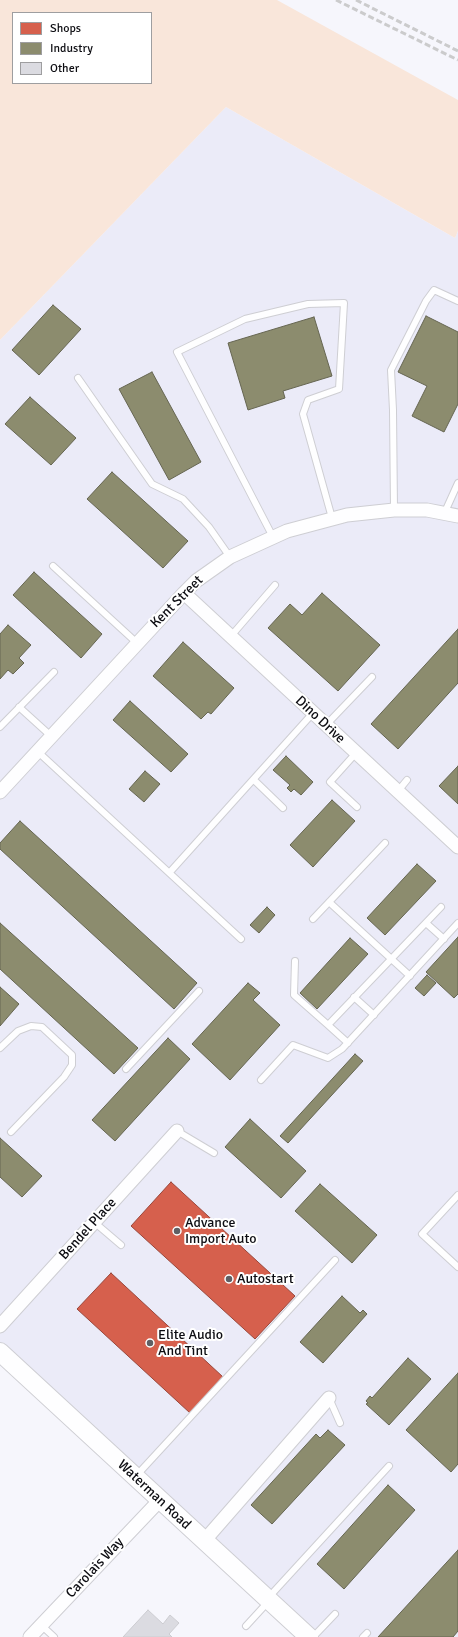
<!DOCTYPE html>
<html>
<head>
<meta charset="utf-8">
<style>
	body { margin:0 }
	#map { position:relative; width:458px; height:1637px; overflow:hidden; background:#f6f6fc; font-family:Signika,sans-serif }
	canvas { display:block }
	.legend { position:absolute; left:12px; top:12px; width:140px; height:72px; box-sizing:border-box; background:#fff; border:1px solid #9e9ea0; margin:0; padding:5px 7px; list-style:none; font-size:12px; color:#0d0d12 }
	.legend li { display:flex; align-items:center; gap:8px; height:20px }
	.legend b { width:20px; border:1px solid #9e9ea0 }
</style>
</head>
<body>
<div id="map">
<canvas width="458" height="1637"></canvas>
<ul class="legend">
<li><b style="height:11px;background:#d6604d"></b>Shops</li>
<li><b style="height:11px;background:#8c8c6e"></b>Industry</li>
<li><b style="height:11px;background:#dbdbe1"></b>Other</li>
</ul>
</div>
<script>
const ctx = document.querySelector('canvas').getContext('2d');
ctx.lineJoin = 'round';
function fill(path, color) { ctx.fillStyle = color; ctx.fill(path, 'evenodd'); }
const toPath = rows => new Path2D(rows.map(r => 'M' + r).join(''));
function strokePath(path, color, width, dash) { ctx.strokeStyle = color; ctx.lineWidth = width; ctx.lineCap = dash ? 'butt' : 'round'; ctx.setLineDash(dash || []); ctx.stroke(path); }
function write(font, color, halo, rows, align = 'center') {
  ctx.font = font + ' Signika,sans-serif'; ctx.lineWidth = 4; ctx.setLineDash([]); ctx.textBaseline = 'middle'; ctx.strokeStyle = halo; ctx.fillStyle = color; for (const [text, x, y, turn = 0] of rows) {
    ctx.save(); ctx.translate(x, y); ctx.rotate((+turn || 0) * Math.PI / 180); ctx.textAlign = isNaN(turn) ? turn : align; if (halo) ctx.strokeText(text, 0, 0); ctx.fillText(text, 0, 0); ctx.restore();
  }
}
const built = toPath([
	[226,107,455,238,458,231,458,1637,309,1637,0,1352,0,340]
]);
const green = toPath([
	[0,0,277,0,458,100,458,231,455,238,226,107,0,340],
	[13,13,151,13,151,83,13,83]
]);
const shops = toPath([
	[171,1182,295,1296,255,1339,131,1226,171,1182],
	[111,1273,223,1377,190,1413,77,1309,111,1273]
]);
const industry = toPath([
	[53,305,81,329,39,375,12,350,53,305],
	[426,316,458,332,458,404,444,432,412,416,427,386,398,372,426,316],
	[314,317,332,376,283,391,285,398,248,410,228,343,314,317],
	[152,372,201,462,169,480,119,389,152,372],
	[30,397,76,438,51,465,5,424,30,397],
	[112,472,188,541,163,568,87,499,112,472],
	[34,572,102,634,81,658,13,595,34,572],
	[322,593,380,645,338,691,268,628,290,604,302,615,322,593],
	[8,625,31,645,19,658,24,663,13,674,8,670,0,679,0,634,8,625],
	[458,629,458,683,398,749,371,724,458,629],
	[183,642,234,688,211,714,208,712,201,719,153,676,183,642],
	[130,701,188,754,171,772,113,720,130,701],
	[286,756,313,782,301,795,294,789,291,792,287,788,290,785,273,770,286,756],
	[458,766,458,804,439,786,458,766],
	[145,771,160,784,144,802,129,789,145,771],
	[332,800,355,821,313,867,290,845,332,800],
	[20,821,197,983,174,1009,0,849,0,843,20,821],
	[417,864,436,881,385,935,367,918,417,864],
	[267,907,275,915,259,933,250,925,267,907],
	[0,923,138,1048,114,1074,0,969,0,923],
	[458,937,458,994,454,998,426,972,458,937],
	[350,938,368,954,317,1009,300,993,350,938],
	[427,975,436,983,424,996,415,988,427,975],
	[248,983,260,993,253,1000,280,1025,230,1080,192,1044,248,983],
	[0,987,19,1004,0,1026,0,987],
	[168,1038,190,1059,115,1141,92,1120,168,1038],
	[355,1054,363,1061,288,1143,280,1136,355,1054],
	[250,1119,306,1171,281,1198,225,1147,250,1119],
	[0,1138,42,1176,22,1197,0,1177,0,1138],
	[320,1184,377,1235,352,1263,295,1211,320,1184],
	[342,1296,360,1313,363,1310,367,1314,323,1363,300,1342,342,1296],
	[408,1358,431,1379,389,1425,366,1404,368,1403,366,1401,370,1396,372,1398,408,1358],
	[458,1373,458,1464,451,1472,406,1430,458,1373],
	[328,1430,345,1445,272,1524,251,1505,316,1434,320,1438,328,1430],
	[388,1485,415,1510,344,1589,317,1564,388,1485],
	[458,1550,458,1631,453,1637,378,1637,458,1550]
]);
const building = toPath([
	[148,1610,163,1624,170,1615,179,1623,169,1634,172,1637,123,1637,148,1610]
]);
const lane = toPath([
	[78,378,152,484,183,499,209,527,230,557],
	[394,510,393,410,391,370,426,301,434,290,458,301],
	[444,514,458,483],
	[273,537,177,352,245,319,308,304,344,303,339,389,308,400,303,414,332,518],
	[53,566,137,643],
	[231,636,275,585],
	[19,707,51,736],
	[326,725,372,677],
	[0,727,54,672],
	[37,751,241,939],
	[356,753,330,782,357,807],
	[254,780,283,808],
	[398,791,407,780],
	[170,872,313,713],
	[329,902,410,976],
	[313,919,385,843],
	[426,923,444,939],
	[295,961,294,995,328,1025],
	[354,997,374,1015],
	[348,1043,328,1025,441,907],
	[0,1048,18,1031,31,1026,42,1027,72,1055,72,1065,64,1077,11,1132],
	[126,1069,199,991],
	[261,1080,293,1045,328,1058,342,1049,458,923],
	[177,1131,214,1153],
	[458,1195,422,1234,458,1267],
	[94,1222,121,1245],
	[329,1398,340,1423],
	[136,1476,335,1260],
	[268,1598,389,1466],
	[41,1625,54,1637],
	[246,1626,268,1602],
	[313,1637,335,1614],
	[363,1637,367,1633]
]);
const street = toPath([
	[184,593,458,847],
	[0,792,184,593,196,581,230,557,287,531,347,515,394,510,427,510,458,516],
	[0,1326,177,1131],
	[204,1541,329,1398],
	[30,1637,160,1500]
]);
const secondary = toPath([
	[0,1352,309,1637]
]);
const rail = toPath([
	[336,0,458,60],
	[356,0,458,51]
]);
const markers = [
	[177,1231,4,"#5f5f64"],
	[229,1279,4,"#5f5f64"],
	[150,1343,4,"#5f5f64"]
];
const streetNames = [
	["Kent Street",177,602,-45],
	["Dino Drive",320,720,43],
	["Bendel Place",88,1229,-48],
	["Waterman Road",154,1495,43],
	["Carolais Way",95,1568,-47]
];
const poiNames = [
	["Advance",185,1223],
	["Import Auto",185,1239],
	["Autostart",237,1279],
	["Elite Audio",158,1335],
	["And Tint",158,1351]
];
fill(built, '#ebebf8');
fill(green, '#f9e6da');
fill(shops, '#d6604d');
strokePath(shops, '#9a473b', 1);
fill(industry, '#8c8c6e');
strokePath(industry, '#666652', 1);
fill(building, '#dbdbe1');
strokePath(building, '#ccccd1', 1);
strokePath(lane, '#ceced3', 8);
strokePath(street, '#ceced3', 15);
strokePath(secondary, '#ceced3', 20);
strokePath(lane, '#fefeff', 6);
strokePath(street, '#fefeff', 13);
strokePath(secondary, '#fefeff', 18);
strokePath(rail, '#cbcbcc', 3, [6, 3]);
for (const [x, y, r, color] of markers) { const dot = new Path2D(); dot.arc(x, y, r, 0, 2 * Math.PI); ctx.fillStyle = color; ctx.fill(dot); strokePath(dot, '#fff', 1.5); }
write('14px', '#0d0d12', '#fff', streetNames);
write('14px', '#0d0d12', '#fff', poiNames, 'left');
</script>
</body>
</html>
